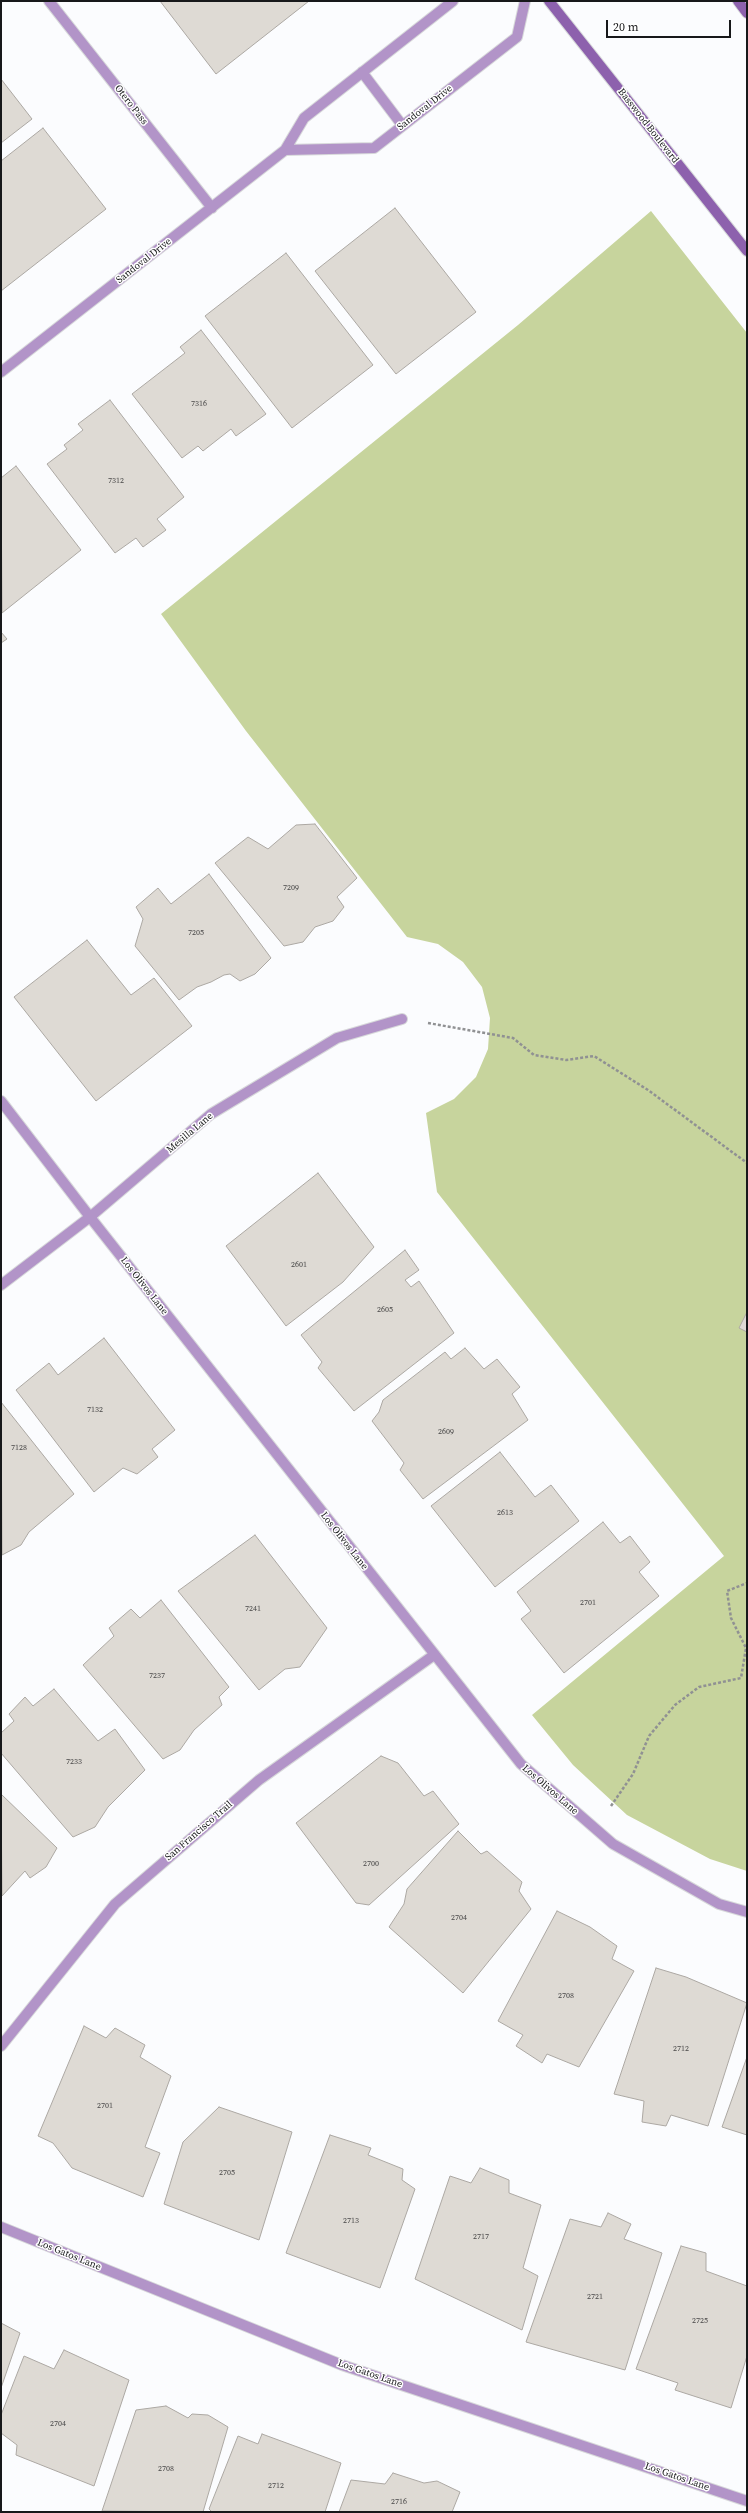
<!DOCTYPE html>
<html>
<head>
<meta charset="utf-8">
<style>
	body { margin:0 }
	#map { position:relative; width:748px; height:2513px; overflow:hidden; background:#fbfcfe; font-family:"Source Serif 4",serif }
	canvas { display:block }
	.frame { position:absolute; inset:0; border:2px solid #17181a; pointer-events:none }
	.scale { position:absolute; left:606px; top:20px; width:125px; height:18px; box-sizing:border-box; border:2px solid #17181a; border-top:0; padding-left:5px; font-size:12px; line-height:14px; white-space:nowrap; color:#17181a; -webkit-text-stroke:3px #fff; paint-order:stroke }
</style>
</head>
<body>
<div id="map">
<canvas width="748" height="2513"></canvas>
<div class="frame"></div>
<div class="scale">20 m</div>
</div>
<script>
const ctx = document.querySelector('canvas').getContext('2d');
ctx.lineJoin = 'round';
function fill(path, color) { ctx.fillStyle = color; ctx.fill(path, 'evenodd'); }
const toPath = rows => new Path2D(rows.map(r => 'M' + r).join(''));
function strokePath(path, color, width, dash) { ctx.strokeStyle = color; ctx.lineWidth = width; ctx.lineCap = dash ? 'butt' : 'round'; ctx.setLineDash(dash || []); ctx.stroke(path); }
function write(font, color, halo, rows, align = 'center') {
  ctx.font = font + ' "Source Serif 4",serif'; ctx.lineWidth = 3; ctx.setLineDash([]); ctx.textBaseline = 'middle'; ctx.strokeStyle = halo; ctx.fillStyle = color; for (const [text, x, y, turn = 0] of rows) {
    ctx.save(); ctx.translate(x, y); ctx.rotate((+turn || 0) * Math.PI / 180); ctx.textAlign = isNaN(turn) ? turn : align; if (halo) ctx.strokeText(text, 0, 0); ctx.fillText(text, 0, 0); ctx.restore();
  }
}
const green = toPath([
	[651,211,747,333,747,1871,710,1859,627,1815,573,1765,532,1715,724,1556,437,1192,426,1113,454,1099,476,1077,488,1049,490,1018,482,987,463,962,438,944,407,937,246,731,161,614,518,325]
]);
const building = toPath([
	[160,1,309,1,216,74,160,1],
	[1,79,32,119,1,143,1,79],
	[43,128,106,209,1,291,1,161,43,128],
	[395,208,476,312,396,374,315,271,395,208],
	[286,253,373,365,292,428,205,316,286,253],
	[201,330,266,414,236,436,231,429,203,451,198,446,182,458,132,394,185,353,180,347,201,330],
	[110,400,184,497,157,519,166,530,143,547,136,538,115,553,47,464,67,449,64,445,83,430,78,424,110,400],
	[16,466,81,550,2,613,1,478,16,466],
	[1,632,7,639,1,643,1,632],
	[315,824,357,878,337,897,344,907,333,921,315,927,303,942,284,946,215,863,248,837,268,849,296,825,315,824],
	[209,874,271,958,255,974,240,981,230,974,224,975,211,982,197,987,179,1000,135,946,143,919,136,907,158,888,171,904,209,874],
	[87,940,131,995,154,978,192,1026,96,1101,14,997,87,940],
	[318,1173,374,1247,343,1282,286,1326,226,1246,318,1173],
	[405,1250,419,1270,405,1280,411,1287,419,1281,454,1333,354,1411,318,1368,322,1362,301,1335,405,1250],
	[747,1312,747,1332,739,1328,747,1312],
	[104,1338,175,1430,152,1449,158,1457,137,1474,123,1468,94,1492,16,1390,49,1363,58,1375,104,1338],
	[465,1348,484,1369,497,1359,520,1387,512,1394,528,1420,423,1499,400,1470,404,1463,372,1421,379,1412,383,1400,445,1352,451,1359,465,1348],
	[1,1402,74,1494,29,1532,21,1545,2,1555,1,1402],
	[500,1452,535,1497,551,1485,579,1521,495,1587,431,1506,500,1452],
	[603,1522,620,1543,630,1536,650,1562,639,1572,659,1596,564,1673,521,1619,531,1611,517,1592,603,1522],
	[255,1535,327,1628,300,1667,285,1669,259,1690,178,1591,255,1535],
	[161,1600,229,1687,219,1697,222,1705,194,1730,180,1750,163,1759,83,1665,114,1636,109,1628,131,1609,140,1618,161,1600],
	[54,1689,98,1741,115,1729,145,1770,108,1807,95,1827,73,1837,1,1753,1,1733,14,1721,9,1714,25,1697,33,1706,54,1689],
	[381,1756,398,1763,424,1796,433,1791,459,1824,369,1905,356,1903,296,1823,381,1756],
	[1,1794,57,1848,46,1867,30,1878,25,1871,2,1896,1,1794],
	[458,1831,481,1854,487,1851,522,1882,519,1891,531,1909,463,1993,389,1927,404,1904,407,1889,458,1831],
	[557,1911,590,1927,617,1946,612,1959,634,1971,579,2067,547,2054,542,2063,516,2046,523,2035,498,2021,557,1911],
	[656,1968,686,1977,747,2003,708,2126,671,2115,666,2126,642,2122,644,2101,614,2094,656,1968],
	[84,2026,106,2038,115,2028,145,2045,140,2057,171,2076,145,2147,160,2153,143,2197,72,2168,53,2143,38,2136,84,2026],
	[747,2057,747,2135,722,2127,747,2057],
	[219,2107,292,2132,259,2240,164,2204,183,2142,219,2107],
	[330,2135,371,2148,368,2155,403,2169,402,2180,415,2189,380,2288,286,2253,330,2135],
	[480,2168,509,2180,509,2193,541,2205,523,2268,538,2276,522,2330,415,2279,450,2176,471,2183,480,2168],
	[608,2213,631,2224,624,2239,662,2253,625,2370,526,2342,570,2219,601,2227,608,2213],
	[681,2246,706,2253,706,2271,747,2286,747,2356,731,2408,675,2390,678,2383,636,2369,681,2246],
	[1,2323,20,2333,1,2388,1,2323],
	[64,2350,129,2380,94,2486,16,2455,17,2445,1,2433,1,2415,24,2356,54,2369,64,2350],
	[166,2406,188,2418,192,2414,208,2415,228,2427,203,2512,102,2511,136,2410,166,2406],
	[262,2434,341,2463,325,2512,212,2512,209,2509,238,2436,258,2444,262,2434],
	[393,2473,424,2483,437,2481,460,2492,452,2512,339,2512,351,2480,385,2484,393,2473]
]);
const path = toPath([
	[428,1023,513,1038,534,1055,566,1060,594,1056,648,1090,747,1163],
	[611,1806,633,1774,649,1736,675,1705,699,1687,741,1678,746,1648,731,1618,727,1591,747,1583]
]);
const minor = toPath([
	[49,1,212,208],
	[453,1,304,118,285,150,374,148,517,37,525,1],
	[362,72,402,125],
	[1,372,285,150],
	[1,1101,90,1217,521,1764,613,1844,719,1904,747,1912],
	[1,1285,90,1217,211,1114,337,1038,402,1019],
	[1,2046,115,1904,259,1780,434,1655],
	[1,2227,342,2365,747,2501]
]);
const secondary = toPath([
	[549,1,747,251],
	[738,1,747,13]
]);
const numberNames = [
	["7316",199,404],
	["7312",116,481],
	["7209",291,888],
	["7205",196,933],
	["2601",299,1265],
	["2605",385,1310],
	["7132",95,1410],
	["2609",446,1432],
	["7128",19,1448],
	["2613",505,1513],
	["2701",588,1603],
	["7241",253,1609],
	["7237",157,1676],
	["7233",74,1762],
	["2700",371,1864],
	["2704",459,1918],
	["2708",566,1996],
	["2712",681,2049],
	["2701",105,2106],
	["2705",227,2173],
	["2713",351,2221],
	["2717",481,2237],
	["2721",595,2297],
	["2725",700,2321],
	["2704",58,2424],
	["2708",166,2469],
	["2712",276,2486],
	["2716",399,2502]
];
const streetNames = [
	["Otero Pass",131,105,52],
	["Sandoval Drive",425,108,-38],
	["Basswood Boulevard",648,126,52],
	["Sandoval Drive",144,261,-38],
	["Mesilla Lane",190,1133,-40],
	["Los Olivos Lane",144,1286,52],
	["Los Olivos Lane",344,1541,52],
	["Los Olivos Lane",550,1790,41],
	["San Francisco Trail",199,1831,-41],
	["Los Gatos Lane",69,2255,22],
	["Los Gatos Lane",370,2374,19],
	["Los Gatos Lane",677,2477,19]
];
fill(green, '#c7d49d');
fill(building, '#dedad4');
strokePath(building, '#aca8a3', 1);
strokePath(minor, '#d7d8da', 12);
strokePath(secondary, '#d7d8da', 12);
strokePath(path, '#909193', 2.5, [3, 2]);
strokePath(minor, '#b294c8', 10);
strokePath(secondary, '#8d61ad', 10);
write('8px', '#494848', null, numberNames);
write('10px', '#17181a', '#fff', streetNames);
</script>
</body>
</html>
